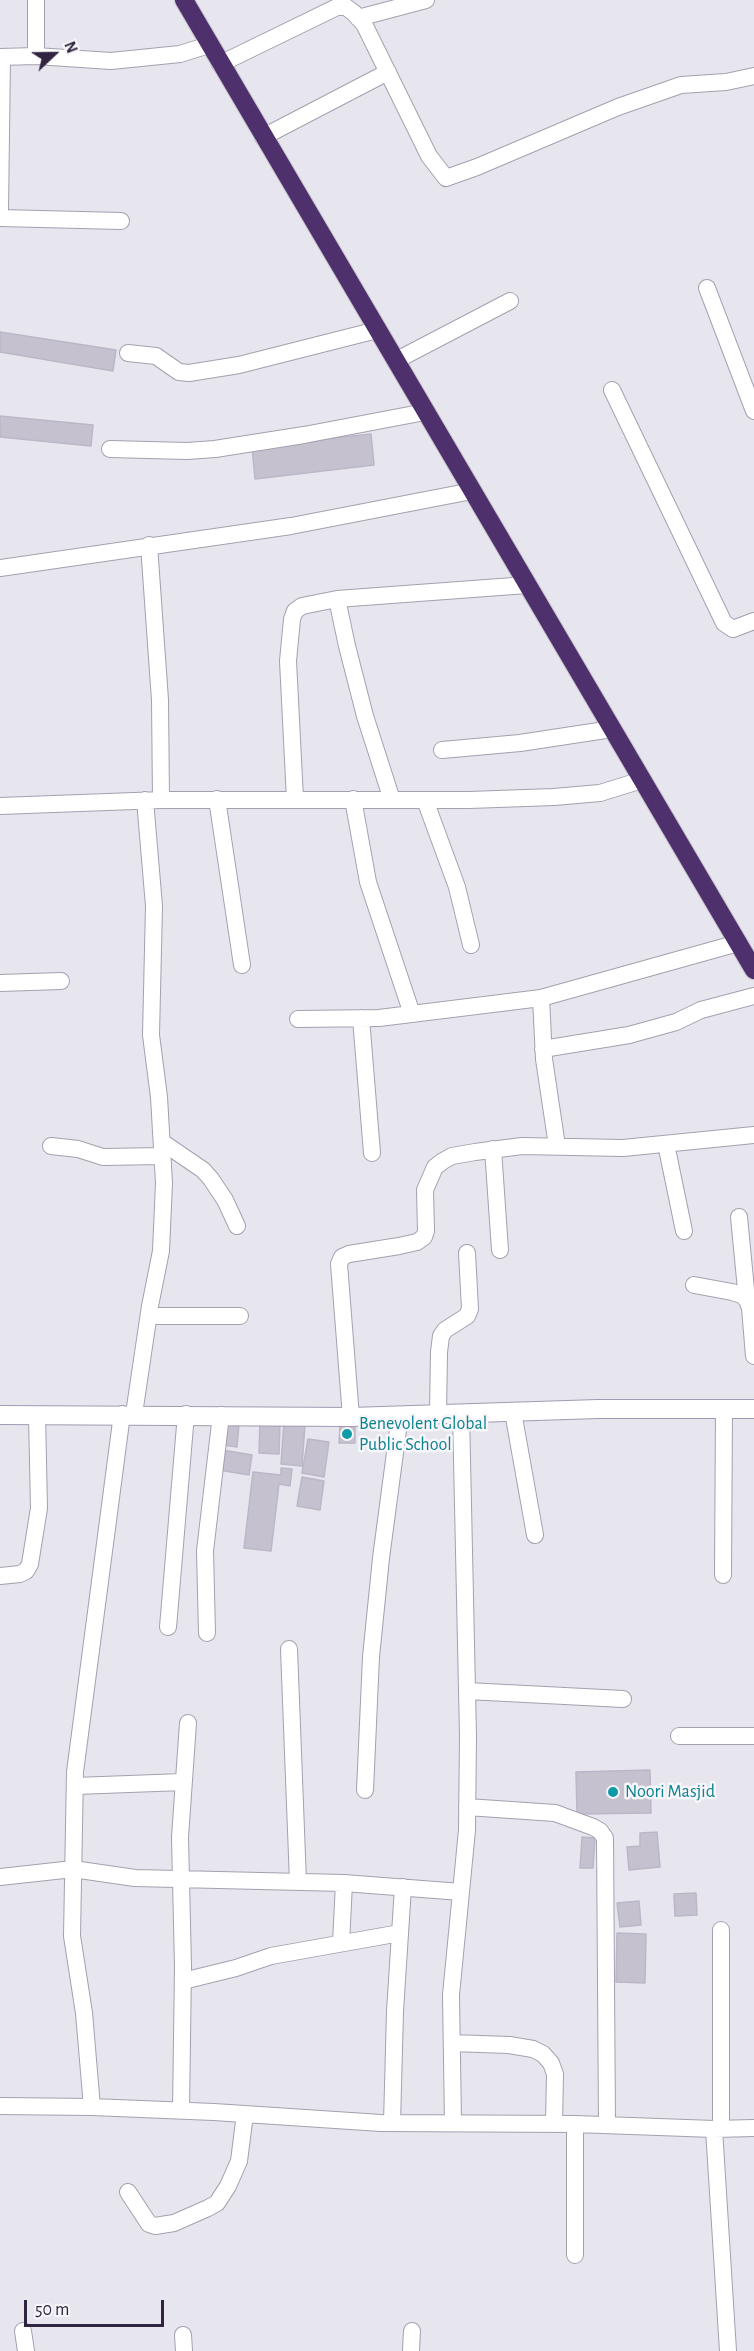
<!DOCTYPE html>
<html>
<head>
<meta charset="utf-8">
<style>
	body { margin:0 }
	#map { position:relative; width:754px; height:2351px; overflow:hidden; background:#e7e5ee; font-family:"Alegreya Sans",sans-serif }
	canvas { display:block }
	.north { position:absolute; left:24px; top:24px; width:60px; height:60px; -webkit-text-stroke:4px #f7f6fa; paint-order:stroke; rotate:68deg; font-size:16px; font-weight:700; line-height:24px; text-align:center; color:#302440 }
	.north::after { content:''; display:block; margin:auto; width:21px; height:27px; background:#302440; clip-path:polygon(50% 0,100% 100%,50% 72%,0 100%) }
	.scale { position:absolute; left:24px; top:2300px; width:140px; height:27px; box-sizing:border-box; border:3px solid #302440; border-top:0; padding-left:8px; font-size:18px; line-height:21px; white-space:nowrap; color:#302440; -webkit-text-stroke:4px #f7f6fa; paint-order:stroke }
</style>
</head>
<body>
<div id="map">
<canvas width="754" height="2351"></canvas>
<div class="north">N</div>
<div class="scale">50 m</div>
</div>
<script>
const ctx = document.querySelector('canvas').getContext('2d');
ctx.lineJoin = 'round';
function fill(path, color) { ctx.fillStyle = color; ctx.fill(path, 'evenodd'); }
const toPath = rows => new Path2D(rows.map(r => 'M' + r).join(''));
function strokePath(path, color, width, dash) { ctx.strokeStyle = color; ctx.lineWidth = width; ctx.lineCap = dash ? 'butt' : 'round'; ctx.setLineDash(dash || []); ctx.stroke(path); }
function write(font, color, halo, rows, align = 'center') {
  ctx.font = font + ' "Alegreya Sans",sans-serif'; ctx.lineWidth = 5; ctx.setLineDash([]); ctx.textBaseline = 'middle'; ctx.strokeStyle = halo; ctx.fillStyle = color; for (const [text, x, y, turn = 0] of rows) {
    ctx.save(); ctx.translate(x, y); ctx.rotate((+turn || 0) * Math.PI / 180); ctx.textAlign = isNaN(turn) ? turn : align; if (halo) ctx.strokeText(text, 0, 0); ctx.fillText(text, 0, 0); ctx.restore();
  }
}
const building = toPath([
	[0,332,116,350,113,371,0,352,0,332],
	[0,416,93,425,91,446,0,437,0,416],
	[371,434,374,465,255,479,252,447,371,434],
	[225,1422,239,1424,237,1447,223,1445,225,1422],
	[260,1422,280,1423,279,1454,259,1453,260,1422],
	[284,1422,305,1424,302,1466,281,1464,284,1422],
	[340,1426,355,1426,355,1443,339,1443,340,1426],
	[308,1439,329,1442,324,1477,302,1473,308,1439],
	[222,1450,252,1455,249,1475,219,1470,222,1450],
	[281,1468,292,1469,290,1486,279,1484,271,1551,244,1548,253,1472,281,1475,281,1468],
	[302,1477,324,1481,320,1510,297,1506,302,1477],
	[650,1770,651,1813,577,1814,576,1772,650,1770],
	[657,1832,660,1867,629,1870,627,1847,640,1846,640,1833,657,1832],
	[582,1837,595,1838,593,1868,580,1868,582,1837],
	[696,1893,697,1915,675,1916,674,1894,696,1893],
	[639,1901,641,1925,620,1927,617,1903,639,1901],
	[617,1933,646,1934,645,1983,616,1982,617,1933]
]);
const street = toPath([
	[358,18,426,0],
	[36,56,36,0],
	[0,57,36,56,111,61,180,54,209,45],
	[220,64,337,7,346,7,354,13,364,24,429,156,446,178,477,167,618,107,681,85,726,82,754,76],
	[263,137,388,72],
	[0,210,2,57],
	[0,218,121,221],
	[707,288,754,411],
	[128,353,156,356,179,372,189,373,239,365,377,330],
	[395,361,510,301],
	[612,390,724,623,733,629,754,621],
	[110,449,187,451,215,449,304,435,425,412],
	[149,545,160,700,161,800],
	[0,568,291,526,472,491],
	[337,599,347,646,365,716,392,800],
	[442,750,520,743,612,729],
	[217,799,242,965],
	[295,799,288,661,292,619,295,611,302,606,337,599,527,585],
	[353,799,368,882,412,1014],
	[425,800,457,887,471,945],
	[0,806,161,800,469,800,554,797,600,793,642,780],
	[0,983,61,981],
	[541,998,544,1059,557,1146],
	[361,1018,372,1153],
	[298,1019,379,1018,541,998,738,943],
	[543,1049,629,1035,676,1022,701,1010,754,996],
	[162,1142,203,1170,211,1179,225,1200,237,1226],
	[666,1144,684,1231],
	[51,1146,78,1149,103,1157,162,1156],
	[493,1149,500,1250],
	[739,1217,747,1300],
	[694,1285,732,1292,742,1295,747,1300,750,1308,754,1356],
	[149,1316,240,1316],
	[513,1412,535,1535],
	[134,1414,150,1306,161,1251,164,1183,159,1097,151,1035,154,906,145,800],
	[438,1414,439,1352,441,1336,445,1330,467,1316,470,1309,467,1253],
	[351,1417,339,1264,342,1257,349,1254,399,1246,417,1242,424,1237,426,1231,425,1190,435,1167,443,1161,452,1156,475,1152,522,1146,623,1148,754,1135],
	[723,1575,724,1408],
	[0,1576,20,1574,26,1571,30,1564,39,1508,37,1415],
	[168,1627,186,1414],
	[207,1633,205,1551,221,1415],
	[289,1649,298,1882],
	[467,1691,623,1699],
	[679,1736,754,1736],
	[75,1786,183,1782],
	[365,1790,371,1657,381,1558,400,1415],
	[467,1807,555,1813,593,1827,600,1831,605,1838,607,2125],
	[0,1877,73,1869,135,1878,344,1883,461,1892],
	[721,1930,721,2129],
	[341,1943,344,1883],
	[183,1981,236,1968,271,1956,400,1933],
	[452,2043,509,2045,533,2049,543,2054,551,2063,555,2074,554,2124],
	[0,2106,92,2107,214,2112,381,2123,575,2124,714,2129,754,2128],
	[92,2107,84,2013,72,1936,75,1772,122,1414],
	[181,2110,183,1967,180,1837,188,1723],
	[392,2123,395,2011,403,1887],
	[453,2123,451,1995,467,1830,468,1736,461,1413],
	[714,2129,728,2351],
	[128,2192,149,2224,155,2226,174,2223,208,2208,217,2203,228,2186,239,2161,245,2114],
	[575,2255,575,2124],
	[23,2331,26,2351],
	[183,2335,184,2351],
	[411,2351,412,2331]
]);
const secondary = toPath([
	[0,1415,351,1417,598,1409,754,1409]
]);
const highway = toPath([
	[184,0,754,970]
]);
const markers = [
	[347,1434,6,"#0f9aa8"],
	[613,1792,6,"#0f9aa8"]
];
const cultureNames = [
	["Benevolent Global",359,1424],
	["Public School",359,1445],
	["Noori Masjid",625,1792]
];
fill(building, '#c5c1cf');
strokePath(building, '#bcb7c8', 1.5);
strokePath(street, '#a5a0af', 18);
strokePath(secondary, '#a29ab2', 20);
strokePath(highway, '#c5c2ca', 20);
strokePath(street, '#fff', 16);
strokePath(secondary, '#fff', 18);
strokePath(highway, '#4e306c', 18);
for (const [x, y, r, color] of markers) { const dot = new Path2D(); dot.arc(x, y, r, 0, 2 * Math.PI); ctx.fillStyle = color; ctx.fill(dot); strokePath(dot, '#f7f6fa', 2); }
write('18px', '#0d838f', '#f7f6fa', cultureNames, 'left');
</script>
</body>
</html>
